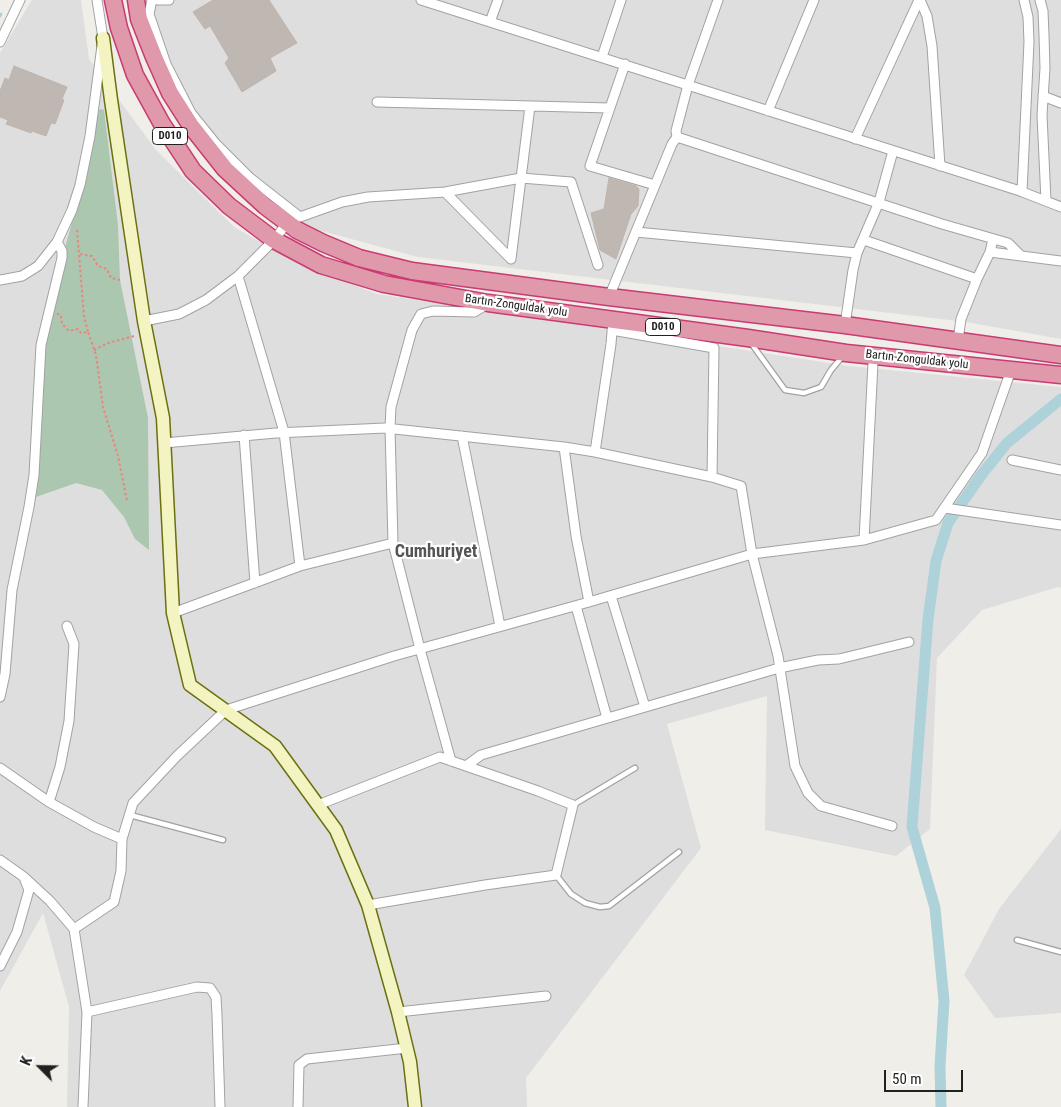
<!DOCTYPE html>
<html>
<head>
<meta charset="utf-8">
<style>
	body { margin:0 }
	#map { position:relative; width:1061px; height:1107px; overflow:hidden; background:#f0eee9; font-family:"Roboto Condensed",sans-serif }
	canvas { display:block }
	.north { position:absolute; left:15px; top:1042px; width:50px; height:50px; -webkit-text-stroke:4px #fff; paint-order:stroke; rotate:293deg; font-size:14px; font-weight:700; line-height:20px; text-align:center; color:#212121 }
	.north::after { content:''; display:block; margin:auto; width:18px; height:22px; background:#212121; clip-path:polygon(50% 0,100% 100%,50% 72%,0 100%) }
	.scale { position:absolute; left:884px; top:1070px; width:79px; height:22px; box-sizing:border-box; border:2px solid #212121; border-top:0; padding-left:6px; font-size:15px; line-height:18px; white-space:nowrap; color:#212121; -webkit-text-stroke:4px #fff; paint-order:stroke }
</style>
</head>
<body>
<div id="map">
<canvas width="1061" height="1107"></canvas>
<div class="north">K</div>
<div class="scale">50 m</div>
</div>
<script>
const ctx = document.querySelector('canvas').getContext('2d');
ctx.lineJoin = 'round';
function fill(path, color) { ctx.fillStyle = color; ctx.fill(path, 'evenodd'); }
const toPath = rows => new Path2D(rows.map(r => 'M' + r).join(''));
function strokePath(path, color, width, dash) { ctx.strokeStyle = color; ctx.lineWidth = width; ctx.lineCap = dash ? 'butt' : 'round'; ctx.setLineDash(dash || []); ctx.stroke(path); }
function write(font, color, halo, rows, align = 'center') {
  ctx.font = font + ' "Roboto Condensed",sans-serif'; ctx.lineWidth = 4.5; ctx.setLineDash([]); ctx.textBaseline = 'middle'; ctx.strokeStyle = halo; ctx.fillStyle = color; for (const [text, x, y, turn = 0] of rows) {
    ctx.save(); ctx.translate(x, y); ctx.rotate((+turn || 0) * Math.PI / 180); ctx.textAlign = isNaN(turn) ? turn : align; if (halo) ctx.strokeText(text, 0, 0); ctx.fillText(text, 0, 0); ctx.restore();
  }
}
const residential = toPath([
	[32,0,81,0,89,59,156,150,234,227,301,265,377,294,849,366,1061,387,1061,588,1058,587,982,610,937,658,930,829,896,856,765,830,767,696,667,724,701,848,526,1078,527,1107,67,1107,69,1007,43,913,0,991,0,53],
	[148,0,1061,0,1061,339,966,322,418,257,307,227,253,188,198,119,169,57],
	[1061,829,1061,1013,995,1018,964,975,999,909]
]);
const cemetery = toPath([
	[101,109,104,110,118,225,120,280,148,418,149,550,135,539,124,517,102,490,76,483,36,497,45,348,63,255,78,201,99,110]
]);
const stream = toPath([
	[0,16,1,14]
]);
const canal = toPath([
	[941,1107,940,1066,944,1001,935,908,912,827,928,619,936,561,948,523,982,474,1007,443,1061,399]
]);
const building = toPath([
	[213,0,269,0,297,43,270,58,276,71,242,92,225,63,229,58,210,26,205,29,193,12,213,0],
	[14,66,67,87,62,99,64,100,55,124,51,123,46,136,32,131,31,133,6,124,8,120,0,117,0,91,5,78,9,80,14,66],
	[609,178,636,186,639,189,638,206,631,214,616,259,600,250,591,213,604,209,609,178]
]);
const path = toPath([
	[77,230,84,316,88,332],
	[80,254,92,256,98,266,107,269,111,278,120,280],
	[57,314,61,315,62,324,69,331,78,329,81,333,88,332,96,355,103,407,118,456,127,501],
	[94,350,108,343,134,336]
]);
const lane = toPath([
	[751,343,785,390,804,393,821,387,831,370,842,357],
	[573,805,635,768],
	[130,815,223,840],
	[556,875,571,894,585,903,600,907,609,906,679,852],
	[1017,940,1061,952]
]);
const street = toPath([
	[152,0,149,14,166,64,191,113,216,144,249,177,300,217,342,202,368,197,445,192,521,178,571,182,598,265],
	[158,0,169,0],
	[421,0,1020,191,1061,207],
	[920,0,927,16,932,46,940,166],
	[1040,0,1043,11,1044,35,1045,68,1042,115,1046,201],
	[490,22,498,0],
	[0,42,20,0],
	[602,57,621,0],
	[625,64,590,166,655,185],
	[1043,96,1061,103],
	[377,102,610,108],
	[768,111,814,0],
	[677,137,942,224,1008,243,1020,255],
	[855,139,919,0],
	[445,192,511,259],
	[1022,192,1029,42,1028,17,1024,0],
	[636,232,857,253],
	[864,240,977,279],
	[990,252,1061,261],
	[511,259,530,106],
	[0,280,22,276,38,266,57,242,72,210,80,185,90,136,103,38,97,0],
	[609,297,672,144,677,137,676,131,688,85,718,0],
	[144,321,179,314,206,300,238,276,274,240,287,223],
	[845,325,853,270,857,253,879,202,893,151],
	[612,330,714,348,712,477],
	[958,340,961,319,977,279,990,252,993,239],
	[244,435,255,583],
	[462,436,500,626],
	[164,443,276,433,385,428,564,447],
	[595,452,712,477,741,486,752,554,778,656,795,766,808,793,821,806,892,826],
	[1012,460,1061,470],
	[945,508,1061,525],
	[864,540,873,363],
	[393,543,420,649,451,761],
	[300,566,393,543,390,428,391,407,412,330,421,314,433,311,474,312,488,304],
	[611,596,645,707],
	[589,602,576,536,564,447,595,452,611,344,613,320],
	[576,606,607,718],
	[173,613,300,566,284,432,238,276],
	[0,697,5,674,12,590,29,507,34,475,41,345,62,258,62,251,57,242],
	[466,766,481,755,779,668,818,660,839,659,909,642],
	[0,768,49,802,94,827,122,839],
	[49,802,60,767,69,721,74,644,67,626],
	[318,805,440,757,538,791,573,805,556,875,485,885,368,905],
	[0,860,24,877,50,901,74,929,87,1012,83,1107],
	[74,929,114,902,121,871,122,839,133,803,177,756,226,710,394,656,589,602,752,554,864,540,936,520,982,453,1011,370],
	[0,966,17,932,29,890,25,880],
	[87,1012,197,987,210,988,216,997,217,1015,220,1107],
	[398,1012,546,996],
	[298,1107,299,1065,307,1059,407,1048]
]);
const secondary = toPath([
	[103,38,111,100,144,321,163,418,173,613,190,685,275,746,336,830,368,905,398,1012,410,1062,415,1107]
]);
const highway = toPath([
	[113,0,119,28,135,75,162,124,193,171,229,206,274,240,321,265,384,284,488,303,748,338,846,353,1061,375],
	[136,0,139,19,154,57,170,93,191,126,225,169,265,206,297,230,323,243,359,258,412,271,609,297,845,325,1061,355]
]);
const shields = [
	[170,136,35],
	[663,327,35]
];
const shieldNames = [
	["D010",170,136],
	["D010",663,327]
];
const streetNames = [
	["Bartın-Zonguldak yolu",516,306,8],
	["Bartın-Zonguldak yolu",917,360,6]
];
const districtNames = [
	["Cumhuriyet",436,552]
];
fill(residential, '#dfdede');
fill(cemetery, '#acc7af');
strokePath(stream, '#aed2d9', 3);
strokePath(canal, '#aed2d9', 11);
fill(building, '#beb7b2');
strokePath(building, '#c1b4ac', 1);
strokePath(lane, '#a2a2a2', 7);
strokePath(street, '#a2a2a2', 11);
strokePath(secondary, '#6b7010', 15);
strokePath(highway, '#ca3a73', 19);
strokePath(path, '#ed837e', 2, [2.5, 2.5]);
strokePath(lane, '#fff', 4.5);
strokePath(street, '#fff', 9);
strokePath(secondary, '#f4f4c3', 12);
strokePath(highway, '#df99aa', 16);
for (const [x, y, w] of shields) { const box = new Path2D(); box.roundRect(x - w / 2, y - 8.5, w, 17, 4); ctx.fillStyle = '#fff'; ctx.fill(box); strokePath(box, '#212121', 1); }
write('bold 11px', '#212121', null, shieldNames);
write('12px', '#212121', '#fff', streetNames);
write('bold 18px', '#545454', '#fff', districtNames);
</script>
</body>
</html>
